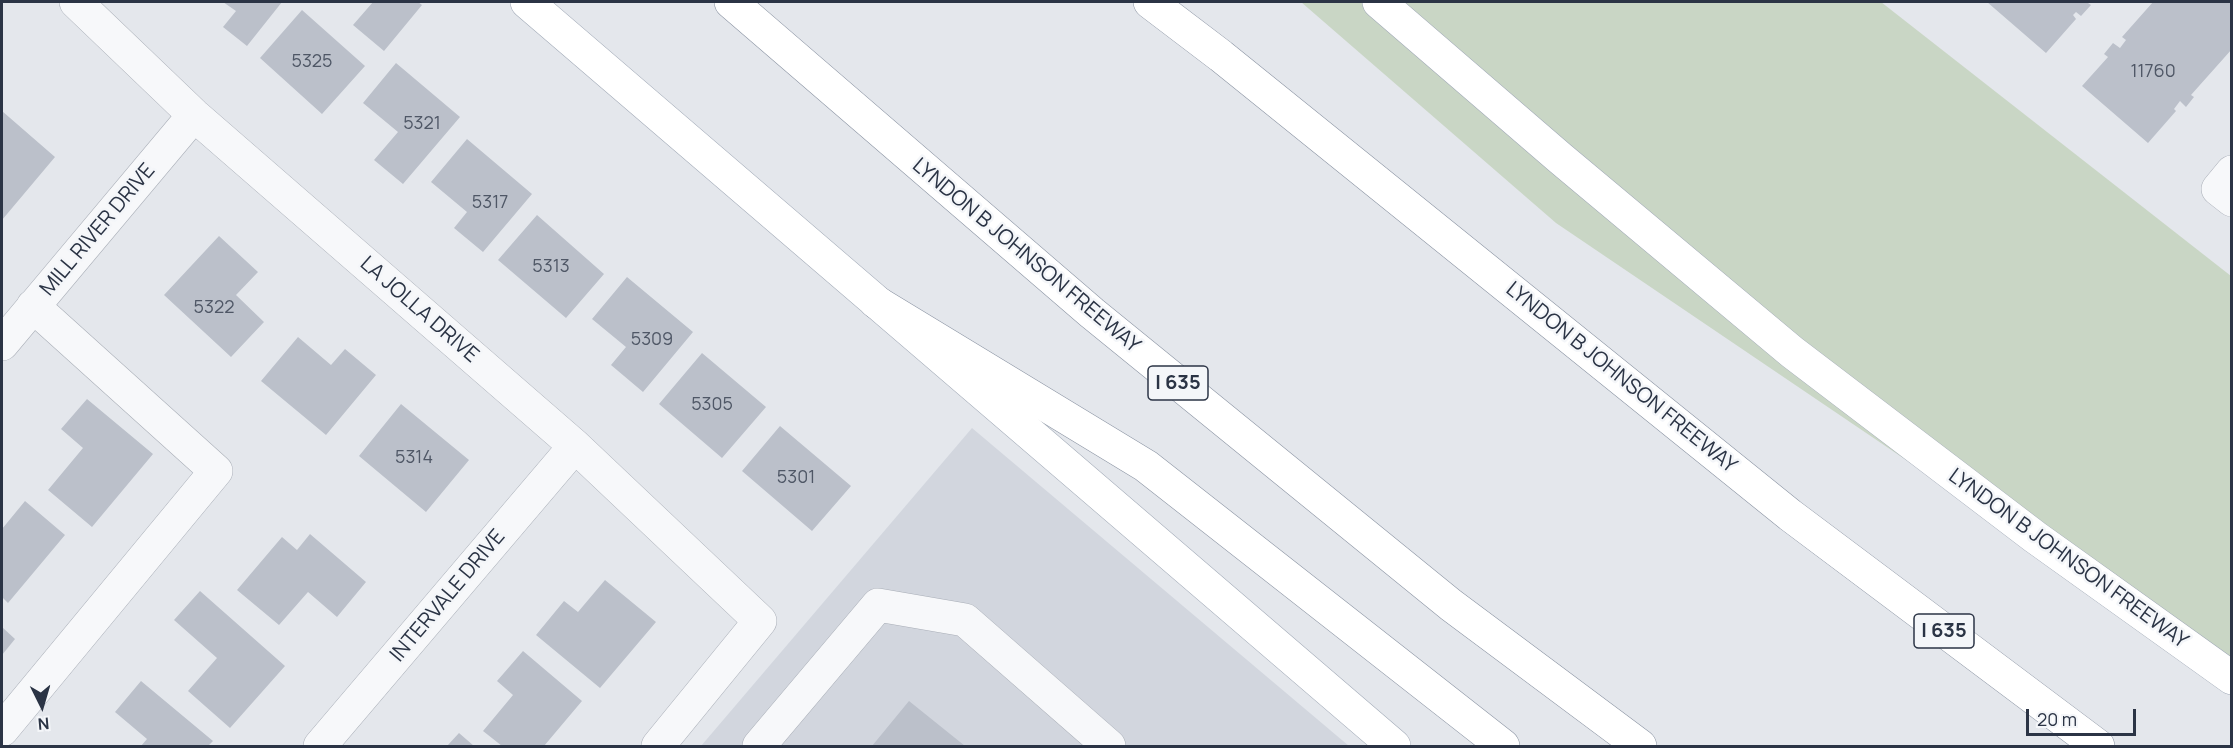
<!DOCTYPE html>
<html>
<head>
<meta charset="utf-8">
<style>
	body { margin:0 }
	#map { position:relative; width:2233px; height:748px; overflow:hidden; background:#e4e7ec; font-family:Manrope,sans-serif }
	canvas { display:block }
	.frame { position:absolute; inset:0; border:3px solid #2b3445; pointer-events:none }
	.north { position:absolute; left:12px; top:676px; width:60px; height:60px; -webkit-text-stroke:4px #f4f6f9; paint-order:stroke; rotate:175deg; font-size:16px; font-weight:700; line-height:24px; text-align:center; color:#2b3445 }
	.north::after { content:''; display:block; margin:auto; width:21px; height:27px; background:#2b3445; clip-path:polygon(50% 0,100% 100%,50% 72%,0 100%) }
	.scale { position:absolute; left:2026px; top:709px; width:110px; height:27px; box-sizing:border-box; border:3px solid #2b3445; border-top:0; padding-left:8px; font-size:18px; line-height:21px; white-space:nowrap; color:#2b3445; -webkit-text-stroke:4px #f4f6f9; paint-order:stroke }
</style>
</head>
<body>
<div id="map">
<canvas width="2233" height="748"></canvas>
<div class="frame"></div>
<div class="north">N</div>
<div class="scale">20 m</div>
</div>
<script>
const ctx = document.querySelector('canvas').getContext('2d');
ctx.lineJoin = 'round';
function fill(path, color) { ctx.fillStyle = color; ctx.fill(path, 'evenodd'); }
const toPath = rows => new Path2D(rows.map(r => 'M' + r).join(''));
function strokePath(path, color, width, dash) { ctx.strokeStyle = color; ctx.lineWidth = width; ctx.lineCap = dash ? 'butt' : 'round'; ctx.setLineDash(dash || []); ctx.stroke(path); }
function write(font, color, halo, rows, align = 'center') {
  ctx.font = font + ' Manrope,sans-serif'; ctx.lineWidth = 5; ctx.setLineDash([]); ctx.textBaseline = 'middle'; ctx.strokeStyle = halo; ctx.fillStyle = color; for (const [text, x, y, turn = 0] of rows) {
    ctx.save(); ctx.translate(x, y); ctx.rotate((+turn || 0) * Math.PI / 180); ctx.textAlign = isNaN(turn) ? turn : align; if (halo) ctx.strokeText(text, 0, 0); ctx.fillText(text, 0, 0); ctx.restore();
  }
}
const built = toPath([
	[972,428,1349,746,701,746]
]);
const green = toPath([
	[1301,2,1881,2,2231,276,2231,680,1556,223]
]);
const building = toPath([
	[223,2,282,2,247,46,223,27,236,11],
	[373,2,418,2,422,5,384,51,353,25],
	[1987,2,2089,2,2088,3,2091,5,2081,16,2076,12,2073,15,2076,19,2046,53],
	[2153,2,2232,2,2232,49,2191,95,2194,97,2186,107,2180,101,2174,109,2176,111,2148,143,2082,86,2108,57,2104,54,2113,43,2120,48,2126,40,2122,37],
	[302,10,365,66,322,114,260,58],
	[396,63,460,117,403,184,374,160,398,132,363,103],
	[2,111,55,157,2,220],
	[467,139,532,194,483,252,454,228,467,212,431,182],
	[537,215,604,274,566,318,498,260],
	[219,236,258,272,236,295,264,322,231,357,164,295],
	[627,277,693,332,643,392,611,365,626,347,592,319],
	[298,337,331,365,345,349,376,375,326,435,261,381],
	[702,353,766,407,722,458,659,404],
	[87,399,153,454,92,527,48,490,83,448,61,429],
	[401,404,469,460,426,512,359,456],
	[780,426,851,486,812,531,742,471],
	[25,501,65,535,8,603,2,597,2,529],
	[310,534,366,582,337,617,308,592,279,625,237,590,282,537,297,550],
	[605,580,656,622,600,688,536,635,564,601,578,612],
	[200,591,285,666,230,728,188,691,217,658,174,620],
	[2,627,15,639,2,655],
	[523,651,582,701,544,746,502,746,483,731,513,695,497,681],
	[141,681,213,741,208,746,141,746,147,739,115,712],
	[909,701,965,746,872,746],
	[459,733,474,746,447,746]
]);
const minor = toPath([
	[76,2,194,115,575,446,760,621,658,746],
	[2232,172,2218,189,2232,200],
	[2,344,194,115],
	[2,730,216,471,33,306],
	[320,746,575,446],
	[759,746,878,605,965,620,1109,746]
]);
const major = toPath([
	[527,2,1394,746],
	[1379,2,1560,158,1792,352,2035,537,2232,678]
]);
const highway = toPath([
	[731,2,1092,313,1451,605,1640,746],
	[1150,2,1221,56,1790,515,2098,746],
	[876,302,1146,466,1503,746]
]);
const numberNames = [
	["5325",312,62],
	["11760",2153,72],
	["5321",422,124],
	["5317",490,203],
	["5313",551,267],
	["5322",214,308],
	["5309",652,340],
	["5305",712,405],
	["5314",414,458],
	["5301",796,478]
];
const shields = [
	[1178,383,60],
	[1944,631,60]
];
const shieldNames = [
	["I 635",1178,383],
	["I 635",1944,631]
];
const streetNames = [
	["MILL RIVER DRIVE",98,230,-50],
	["LYNDON B JOHNSON FREEWAY",1026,256,40],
	["LA JOLLA DRIVE",419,310,41],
	["LYNDON B JOHNSON FREEWAY",1621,378,39],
	["LYNDON B JOHNSON FREEWAY",2068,559,36],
	["INTERVALE DRIVE",448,596,-50]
];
fill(built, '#d2d6de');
fill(green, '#c9d6c5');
fill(building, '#bbc0ca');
strokePath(minor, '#a9aeb7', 34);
strokePath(major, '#a3abb8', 34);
strokePath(highway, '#8b94a3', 34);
strokePath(minor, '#f7f8fa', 33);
strokePath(major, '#fff', 33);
strokePath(highway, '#fff', 33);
write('18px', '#4f5766', null, numberNames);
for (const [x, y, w] of shields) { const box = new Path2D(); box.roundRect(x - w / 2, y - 17, w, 34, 4.5); ctx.fillStyle = '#f4f6f9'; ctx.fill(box); strokePath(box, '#2b3445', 1.5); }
write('bold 20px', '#2b3445', null, shieldNames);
write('21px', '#2b3445', '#f4f6f9', streetNames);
</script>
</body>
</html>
